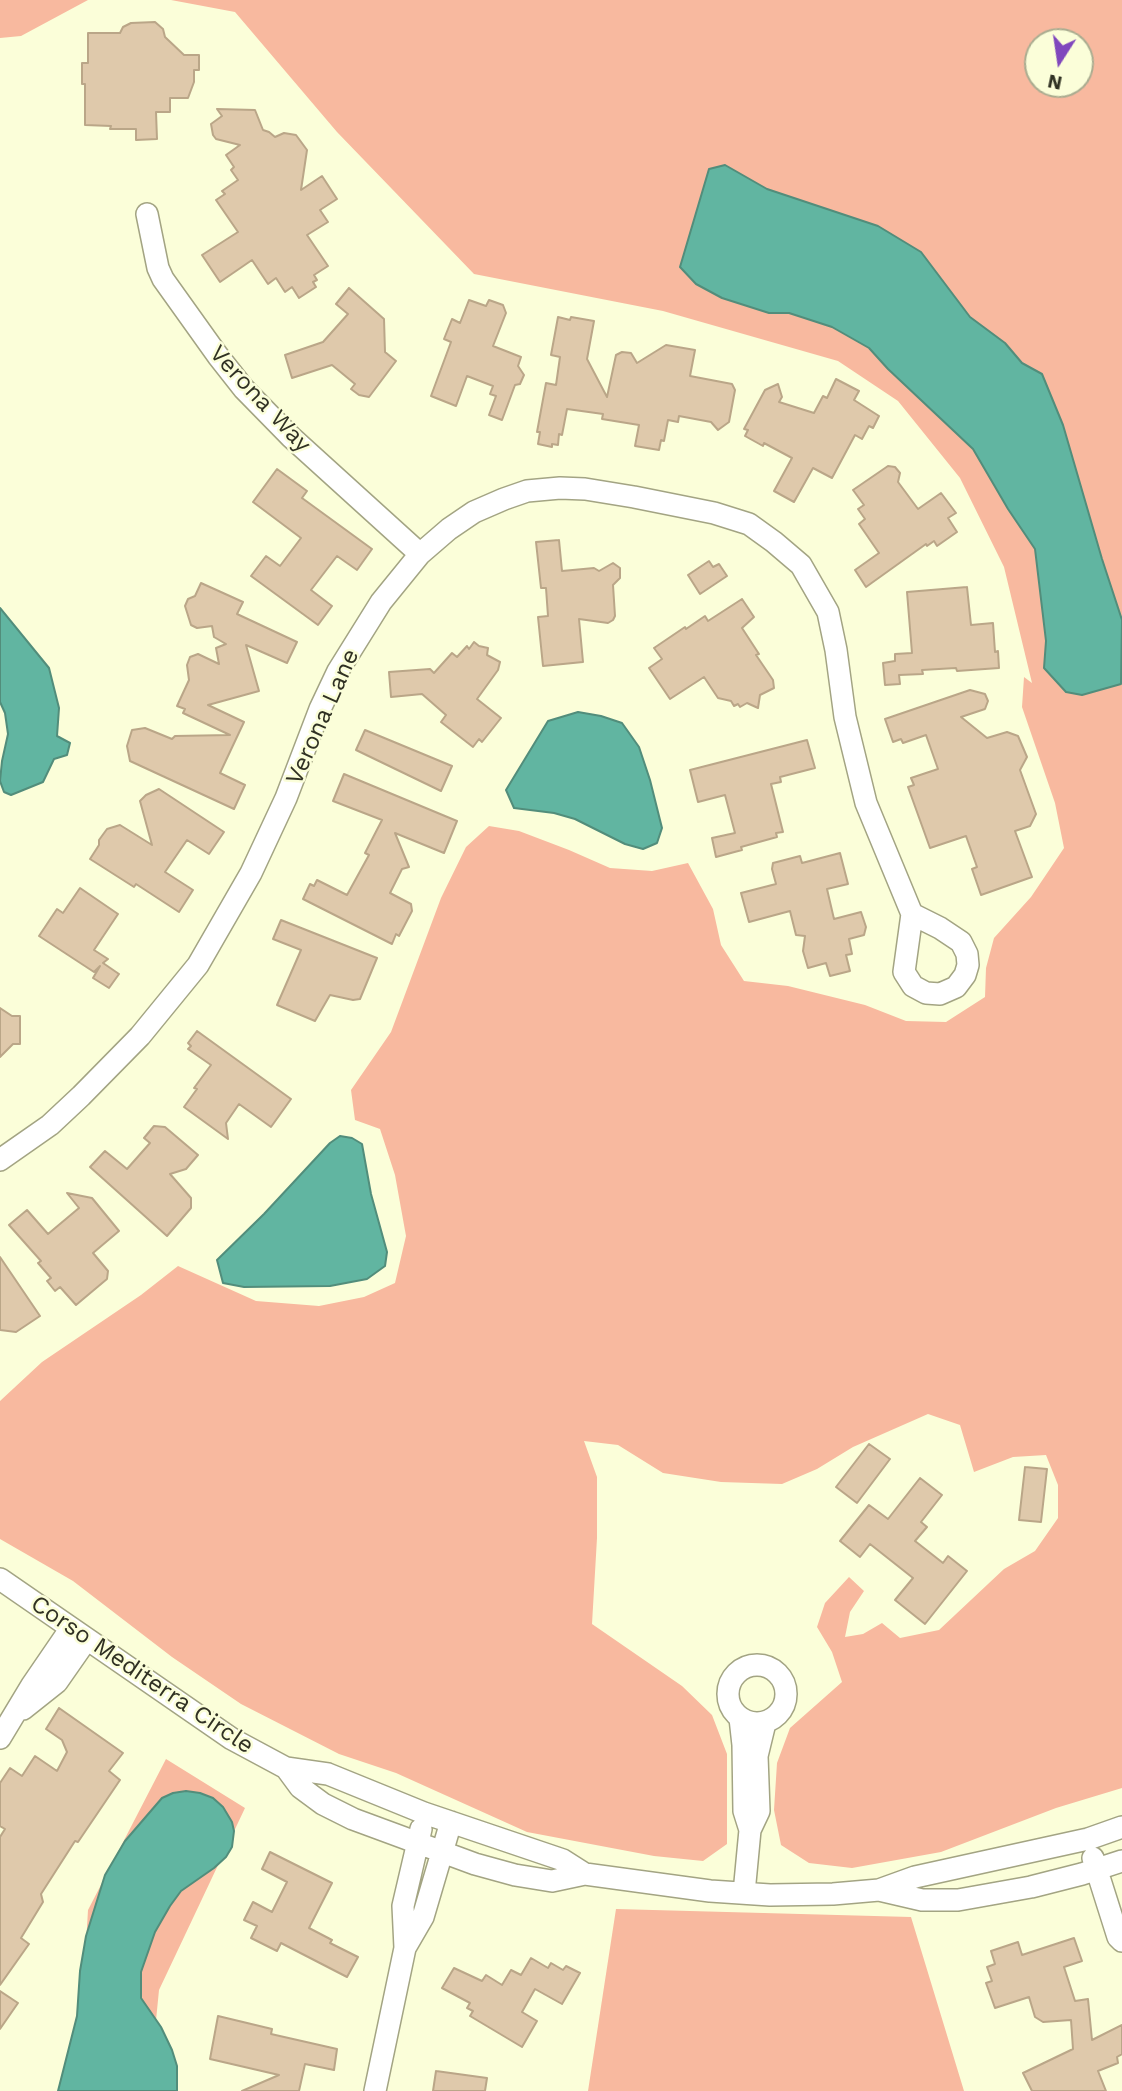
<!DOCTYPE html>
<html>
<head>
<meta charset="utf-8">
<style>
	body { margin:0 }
	#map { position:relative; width:1122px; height:2091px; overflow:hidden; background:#fbfed9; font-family:"Work Sans",sans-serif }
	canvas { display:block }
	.north { position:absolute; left:1024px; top:28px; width:70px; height:70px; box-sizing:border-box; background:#fbfed9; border:2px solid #aaac90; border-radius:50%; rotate:192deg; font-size:19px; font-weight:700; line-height:28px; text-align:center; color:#303123 }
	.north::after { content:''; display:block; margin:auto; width:24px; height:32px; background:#8047bd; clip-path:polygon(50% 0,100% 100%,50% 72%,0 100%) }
</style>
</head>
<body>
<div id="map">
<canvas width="1122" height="2091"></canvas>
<div class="north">N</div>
</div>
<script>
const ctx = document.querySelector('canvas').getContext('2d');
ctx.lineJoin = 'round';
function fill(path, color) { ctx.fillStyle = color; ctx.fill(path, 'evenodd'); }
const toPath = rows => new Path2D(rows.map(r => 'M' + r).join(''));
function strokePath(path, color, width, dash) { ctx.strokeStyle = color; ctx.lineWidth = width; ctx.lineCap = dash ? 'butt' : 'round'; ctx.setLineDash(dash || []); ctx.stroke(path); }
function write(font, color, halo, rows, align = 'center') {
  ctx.font = font + ' "Work Sans",sans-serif'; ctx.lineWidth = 5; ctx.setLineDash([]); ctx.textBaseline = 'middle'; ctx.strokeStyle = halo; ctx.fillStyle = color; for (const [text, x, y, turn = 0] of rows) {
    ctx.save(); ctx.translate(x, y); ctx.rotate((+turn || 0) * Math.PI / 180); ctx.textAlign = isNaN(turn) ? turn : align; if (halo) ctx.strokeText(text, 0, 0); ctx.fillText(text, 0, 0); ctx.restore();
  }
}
const green = toPath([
	[0,0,88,0,21,36,0,38],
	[171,0,1122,0,1122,1788,1056,1808,941,1852,852,1868,809,1863,781,1845,774,1810,777,1763,790,1728,842,1682,832,1652,817,1627,825,1603,849,1577,864,1591,850,1612,845,1637,863,1634,882,1623,900,1638,939,1630,1004,1569,1035,1551,1058,1518,1058,1485,1046,1455,1013,1457,974,1472,960,1425,928,1414,853,1447,817,1469,782,1484,721,1482,663,1473,618,1445,584,1441,597,1477,597,1538,592,1624,682,1686,712,1715,727,1754,727,1844,703,1861,654,1856,527,1832,396,1773,339,1754,241,1704,172,1657,73,1581,0,1539,0,1401,42,1362,141,1295,178,1266,256,1301,319,1306,364,1297,395,1283,406,1236,395,1175,380,1129,355,1120,351,1090,391,1032,441,898,466,847,489,826,519,831,569,850,610,868,652,871,688,863,713,909,721,945,744,981,788,986,865,1005,906,1021,946,1022,985,997,986,968,994,938,1031,897,1064,848,1055,803,1022,707,1024,677,1032,683,1004,567,960,478,898,401,838,361,663,311,474,274,337,132,235,12],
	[1038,42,1080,42,1080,84,1038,84],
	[166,1759,245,1808,159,1990,149,2091,72,2091,78,2082,88,1910],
	[616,1909,911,1917,964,2091,588,2091]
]);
const water = toPath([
	[725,165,767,189,878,226,921,252,970,317,1005,343,1022,363,1042,374,1063,425,1102,559,1122,620,1121,684,1082,695,1066,692,1044,668,1046,641,1035,549,1008,509,973,449,888,369,869,348,832,327,789,313,769,313,722,298,696,284,680,267,709,169,725,165],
	[0,608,49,668,59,708,57,736,70,743,67,755,54,759,43,782,11,795,4,792,0,781,2,761,8,734,5,713,0,702,0,608],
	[578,712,601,716,622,723,639,747,650,780,662,828,657,843,643,849,625,844,575,819,554,813,514,808,506,790,548,721,578,712],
	[340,1136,352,1138,362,1144,371,1194,387,1252,385,1266,367,1279,330,1286,244,1287,223,1283,217,1260,264,1214,330,1143,340,1136],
	[186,1791,200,1793,213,1798,223,1807,232,1822,234,1831,232,1847,226,1857,214,1868,181,1891,170,1906,155,1932,141,1972,141,1998,161,2027,172,2050,177,2066,177,2091,58,2091,77,2016,80,1971,86,1936,105,1875,125,1841,162,1798,173,1793,186,1791]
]);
const building = toPath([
	[155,22,163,29,165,37,184,55,199,55,199,70,194,70,194,82,188,98,170,98,170,112,156,112,157,139,136,140,136,129,110,129,111,126,85,125,85,84,82,84,82,63,88,63,88,33,120,33,123,27,131,23,155,22],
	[217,109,255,110,263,130,269,132,275,137,284,133,296,135,307,150,301,190,322,176,337,199,320,210,328,222,307,235,328,266,314,275,317,280,313,282,316,287,299,298,292,287,285,292,276,278,268,284,252,260,220,282,202,255,238,232,216,200,225,194,222,191,238,180,231,170,234,167,226,155,240,145,216,139,213,135,211,124,222,116,217,109],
	[349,288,384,319,385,352,396,361,369,397,359,395,351,389,355,384,332,365,292,378,285,355,323,342,348,314,336,304,349,288],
	[469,300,486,306,489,300,503,305,506,313,493,346,521,357,518,366,524,375,520,384,515,385,502,420,489,415,496,396,490,394,493,386,467,376,456,406,431,396,451,342,444,339,452,319,460,323,469,300],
	[558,317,570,320,571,317,594,321,587,359,607,397,616,355,622,352,631,353,637,363,666,345,695,350,690,376,732,384,735,390,729,422,718,430,711,422,679,416,678,422,668,420,664,441,661,440,659,450,635,446,639,425,602,419,603,414,567,409,562,435,559,434,558,445,552,444,552,447,538,444,540,432,537,432,546,383,556,385,560,357,551,355,558,317],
	[836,379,859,391,854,400,879,416,873,428,869,426,862,439,855,435,832,478,813,468,794,502,774,491,792,458,764,443,763,446,745,436,748,430,744,429,765,390,778,384,782,397,779,402,814,413,823,396,827,398,836,379],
	[888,466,895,467,900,473,898,482,918,509,941,493,956,513,948,518,957,532,937,546,934,541,927,546,926,544,866,587,855,570,879,553,859,524,865,519,858,509,864,505,853,490,888,466],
	[277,469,307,491,302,498,372,549,357,570,337,556,311,590,332,606,318,625,251,576,266,556,280,566,301,538,253,502,277,469],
	[559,540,562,571,594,568,599,571,613,563,620,568,620,578,613,585,615,616,613,620,608,623,579,619,583,662,543,666,538,617,548,616,546,588,541,588,536,542,559,540],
	[709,561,713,567,719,564,727,576,700,594,688,575,709,561],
	[201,583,243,602,237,614,297,642,287,663,246,645,259,691,208,705,244,722,220,773,245,785,234,809,130,761,127,746,132,730,145,728,172,739,175,736,230,735,183,713,185,709,177,706,189,680,187,665,190,657,198,654,219,664,216,648,226,644,214,637,212,626,197,628,191,625,185,606,188,599,195,596,201,583],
	[967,587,971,625,993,623,995,652,998,651,999,668,957,671,956,668,922,670,923,674,899,675,900,684,885,685,883,663,895,661,895,654,912,653,907,592,967,587],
	[742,599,754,617,742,628,759,654,756,655,773,680,774,688,760,695,758,708,747,703,740,707,738,704,734,706,731,701,718,698,704,677,670,699,649,668,662,659,654,648,685,627,686,629,705,616,708,621,742,599],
	[474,642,479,646,488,648,487,655,500,662,498,670,477,699,501,718,482,742,479,739,473,747,441,722,446,715,422,694,391,697,389,672,430,669,434,673,452,653,457,657,467,646,469,649,474,642],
	[970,690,985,694,988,701,985,709,961,717,987,738,1007,732,1018,736,1027,757,1020,770,1036,814,1030,826,1015,831,1032,877,981,895,972,869,977,867,966,836,930,848,908,787,914,785,911,778,938,769,926,735,903,743,901,739,893,742,885,719,970,690],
	[365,730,452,766,441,791,356,750,365,730],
	[807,740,815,768,780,777,781,782,771,784,783,832,776,833,777,837,741,847,742,850,716,857,712,838,735,833,725,795,698,802,690,770,807,740],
	[344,774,457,821,444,853,395,833,409,867,402,869,390,893,411,904,412,911,399,936,396,934,392,944,303,899,310,884,314,886,317,880,347,895,369,855,365,853,382,820,333,801,344,774],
	[159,789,224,832,209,854,187,840,165,872,193,890,179,912,136,884,134,887,90,859,99,845,99,840,107,829,120,825,152,845,140,801,146,795,159,789],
	[840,853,848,884,827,889,834,919,861,912,866,927,864,935,849,939,852,954,846,955,850,971,830,976,826,963,808,968,803,951,805,936,796,935,790,911,749,922,741,893,776,884,772,869,773,863,800,856,802,863,840,853],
	[80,888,118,914,94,950,108,959,103,963,119,974,109,988,93,978,100,966,94,972,39,936,57,909,63,913,80,888],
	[281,920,377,958,360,999,353,1000,330,995,315,1021,277,1005,301,950,273,939,281,920],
	[0,1008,12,1016,20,1016,20,1044,13,1044,0,1057,0,1008],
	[197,1031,291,1099,271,1127,239,1104,226,1123,228,1139,184,1107,197,1089,194,1088,211,1065,188,1049,191,1046,188,1043,197,1031],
	[154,1126,165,1127,198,1155,186,1169,170,1174,191,1198,191,1208,167,1236,90,1167,105,1151,127,1169,150,1143,144,1138,154,1126],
	[67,1193,92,1198,119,1231,93,1253,108,1271,107,1279,76,1305,60,1287,55,1291,47,1281,51,1278,38,1263,41,1261,9,1225,27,1210,48,1234,79,1208,67,1193],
	[0,1257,40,1316,16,1332,0,1330,0,1257],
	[869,1444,890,1459,857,1503,836,1487,869,1444],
	[1025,1467,1047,1469,1041,1522,1019,1520,1025,1467],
	[920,1478,942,1495,921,1522,927,1527,915,1541,943,1563,948,1556,967,1571,925,1624,895,1600,913,1578,870,1544,860,1557,840,1541,869,1505,888,1519,920,1478],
	[59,1708,123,1753,109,1771,120,1780,78,1842,75,1841,41,1894,43,1902,21,1938,29,1944,0,1985,0,1837,5,1829,0,1826,0,1783,10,1768,22,1776,35,1756,57,1771,67,1752,62,1740,46,1729,59,1708],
	[270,1852,332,1883,309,1928,332,1940,330,1943,358,1957,347,1977,281,1943,277,1951,251,1938,257,1926,244,1920,253,1902,272,1912,287,1882,262,1869,270,1852],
	[1074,1938,1082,1961,1064,1967,1075,2001,1088,1999,1092,2040,1122,2025,1122,2054,1117,2057,1118,2063,1098,2071,1106,2091,1032,2091,1023,2073,1073,2049,1071,2020,1043,2022,1035,2017,1029,1997,995,2008,986,1983,992,1981,987,1967,995,1964,991,1951,1018,1942,1022,1955,1074,1938],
	[531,1958,548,1968,551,1963,563,1970,566,1966,580,1973,562,2004,535,1989,522,2012,537,2021,522,2047,470,2016,473,2011,467,2008,470,2003,442,1988,454,1968,482,1981,486,1975,502,1985,511,1970,521,1975,531,1958],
	[0,1991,18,2003,0,2029,0,1991],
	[218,2016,272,2029,271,2034,337,2049,334,2070,305,2064,299,2091,242,2091,279,2075,210,2059,218,2016],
	[436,2071,487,2078,485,2091,433,2091,436,2071]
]);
const street = toPath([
	[147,214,158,268,163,279,218,356,244,389,291,437,420,554],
	[0,1160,50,1125,81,1096,140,1036,198,965,251,873,286,798,320,709,338,671,381,602,420,554,449,529,474,512,504,499,527,491,560,488,585,489,634,497,714,513,749,524,774,542,801,565,828,612,836,650,845,717,866,803,912,914,904,972,913,986,926,993,940,994,956,987,965,975,968,965,967,954,961,942,940,928,912,914],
	[0,1579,232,1739,286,1768,328,1774,424,1813,563,1860,585,1874],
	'728 1694a29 29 0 1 1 58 0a29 29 0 1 1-58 0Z',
	[23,1709,57,1682,87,1639],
	[740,1718,743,1745,744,1811,750,1830],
	[0,1738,32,1685,71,1628],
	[286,1768,300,1787,323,1804,353,1819,475,1864,515,1875,552,1881,585,1874,710,1891,770,1895,833,1894,879,1890,915,1877,1088,1839,1122,1827],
	[1093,1858,1118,1937,1122,1941],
	[879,1890,922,1900,958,1900,1031,1887,1082,1874,1122,1861],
	[744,1893,750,1830,759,1811,757,1756,765,1723],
	[405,1948,423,1917,451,1822],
	[375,2091,405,1948,403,1906,421,1829]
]);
const streetNames = [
	["Verona Way",260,399,47],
	["Verona Lane",323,717,-66],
	["Corso Mediterra Circle",142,1675,34]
];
fill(green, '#f8b99f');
fill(water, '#61b5a1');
strokePath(water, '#528d7b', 2);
fill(building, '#dfc9ab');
strokePath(building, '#baa688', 2);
strokePath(street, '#a3a483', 24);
strokePath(street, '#fff', 21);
write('24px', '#303123', '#fbfed9', streetNames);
</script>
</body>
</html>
